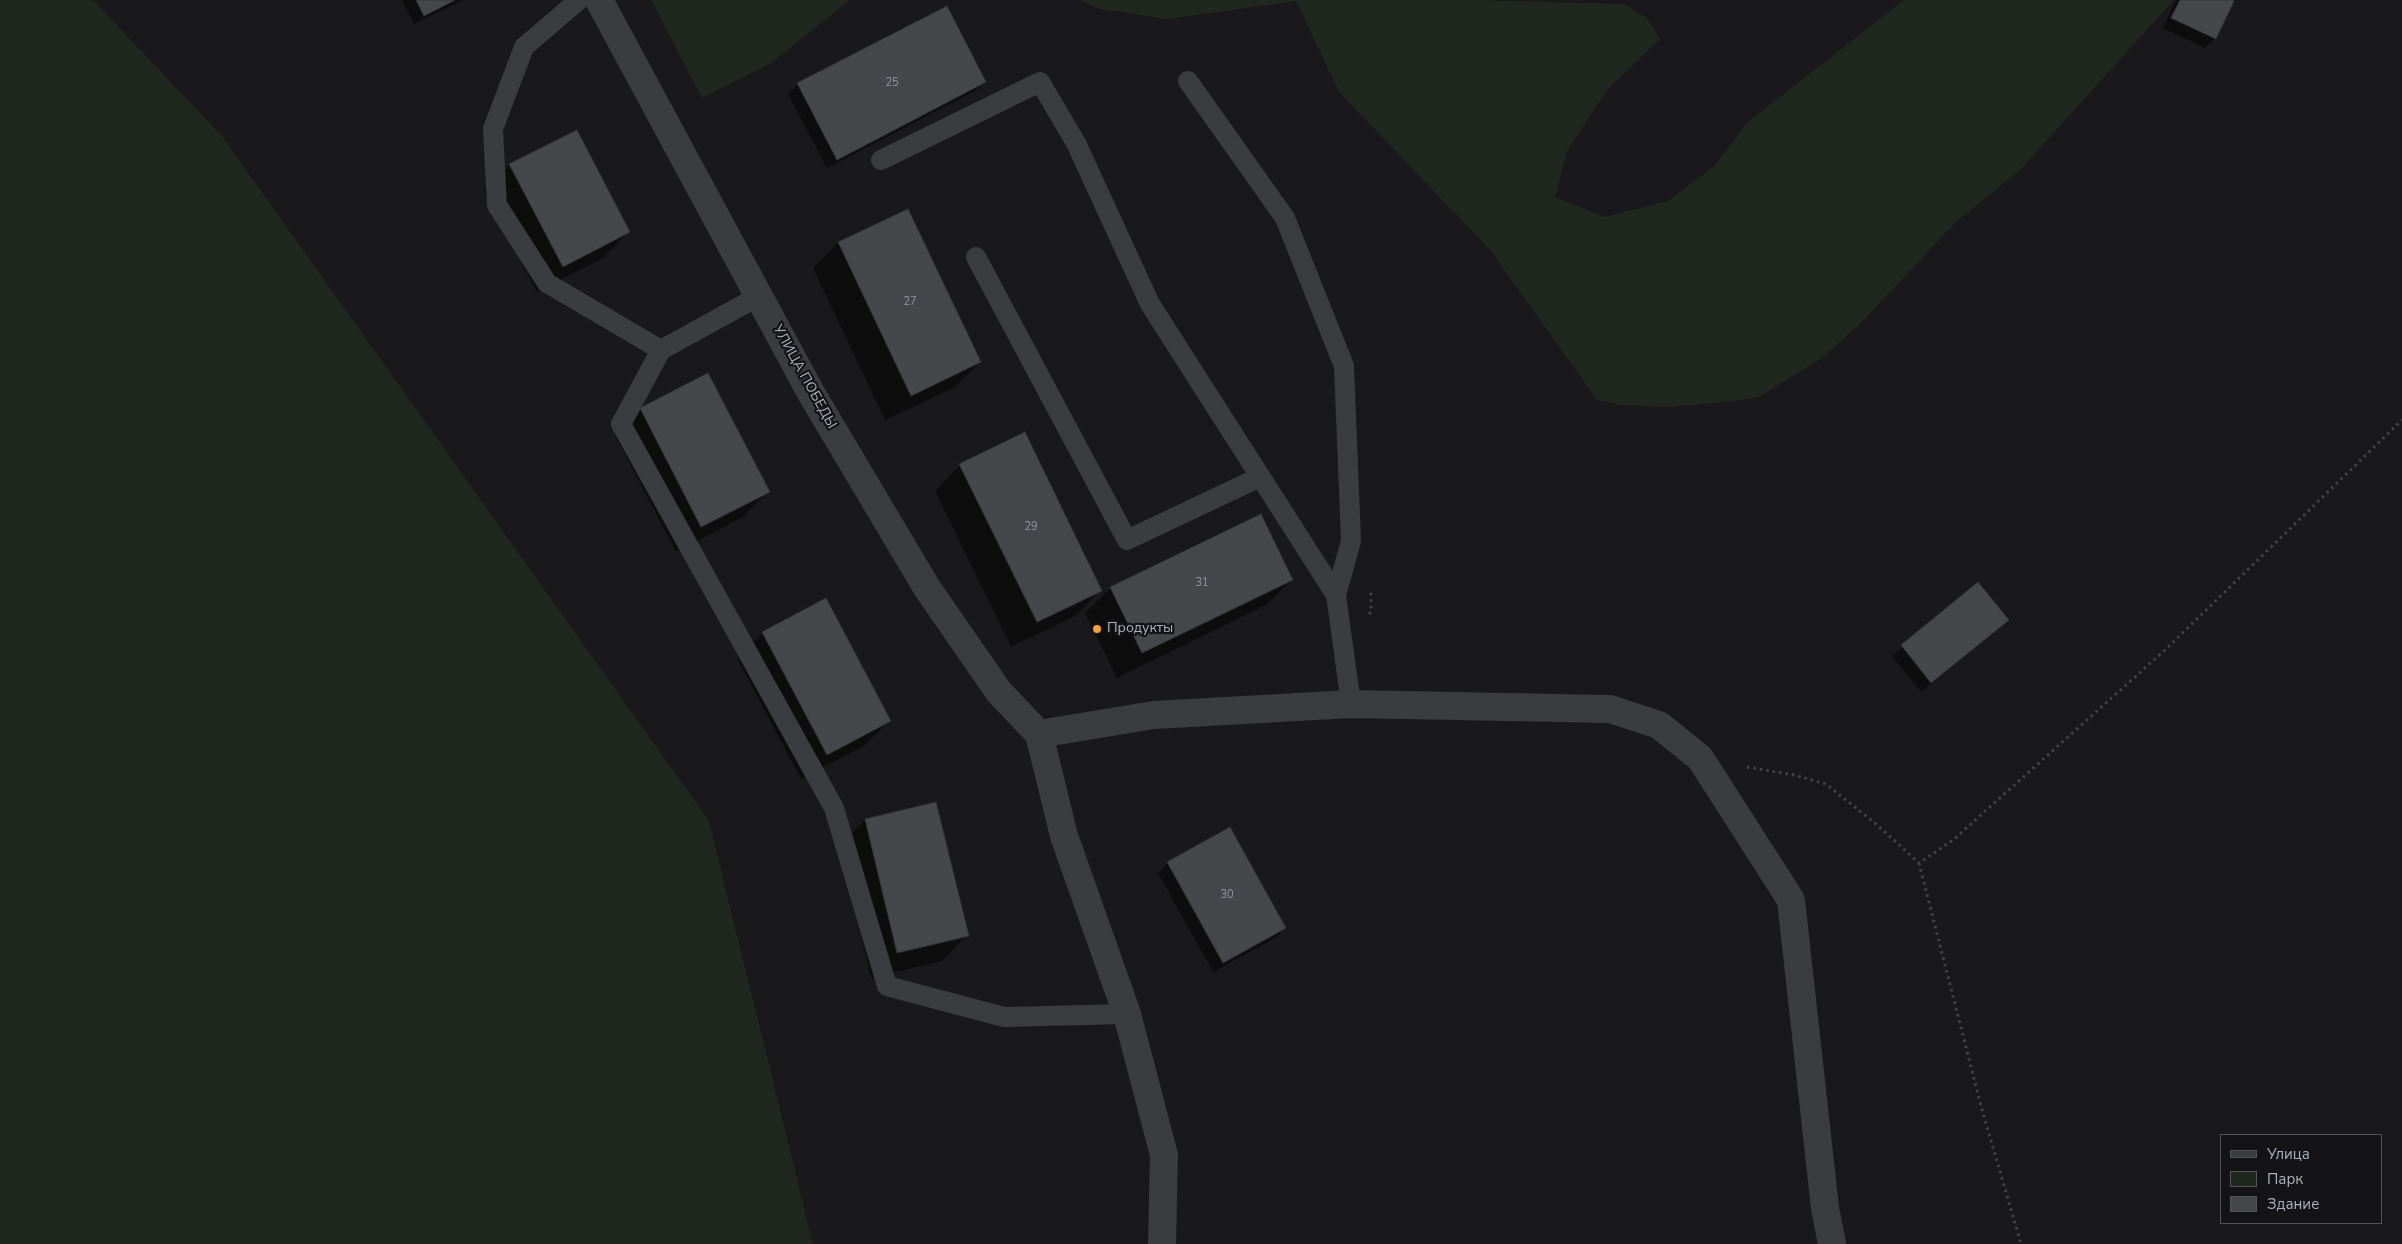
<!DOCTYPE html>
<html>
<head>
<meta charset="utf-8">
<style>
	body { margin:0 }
	#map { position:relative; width:2402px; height:1244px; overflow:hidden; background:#19191b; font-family:"Nunito Sans",sans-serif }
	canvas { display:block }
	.legend { position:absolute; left:2220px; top:1134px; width:162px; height:90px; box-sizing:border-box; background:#141416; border:1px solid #515358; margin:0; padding:6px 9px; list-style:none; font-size:15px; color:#acb2bb }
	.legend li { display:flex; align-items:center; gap:10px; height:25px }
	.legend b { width:25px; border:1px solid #515358 }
</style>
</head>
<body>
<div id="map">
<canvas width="2402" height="1244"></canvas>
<ul class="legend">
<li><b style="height:6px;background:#3a3c40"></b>Улица</li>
<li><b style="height:14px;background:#1f271f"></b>Парк</li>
<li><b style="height:14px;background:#46474b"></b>Здание</li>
</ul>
</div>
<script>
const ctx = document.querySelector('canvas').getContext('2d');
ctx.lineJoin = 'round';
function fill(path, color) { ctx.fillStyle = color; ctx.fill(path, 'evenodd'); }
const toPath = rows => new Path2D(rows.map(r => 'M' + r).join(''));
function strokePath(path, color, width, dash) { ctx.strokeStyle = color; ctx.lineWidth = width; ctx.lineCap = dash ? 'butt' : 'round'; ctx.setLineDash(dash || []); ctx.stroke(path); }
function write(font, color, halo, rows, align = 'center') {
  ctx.font = font + ' "Nunito Sans",sans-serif'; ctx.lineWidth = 4.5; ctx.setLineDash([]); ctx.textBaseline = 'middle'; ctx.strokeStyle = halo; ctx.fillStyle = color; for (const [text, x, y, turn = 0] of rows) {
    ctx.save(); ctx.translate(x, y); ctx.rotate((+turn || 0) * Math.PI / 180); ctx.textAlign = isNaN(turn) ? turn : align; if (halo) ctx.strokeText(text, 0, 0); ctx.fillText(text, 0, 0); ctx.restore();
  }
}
const green = toPath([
	[0,0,93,0,222,136,709,821,813,1244,0,1244],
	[651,0,850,0,770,64,702,98],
	[1079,0,1473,0,1624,4,1647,18,1660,39,1607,90,1567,151,1555,197,1605,217,1668,201,1714,166,1749,121,1904,0,2174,0,2020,170,1956,222,1863,321,1822,358,1759,397,1735,401,1670,407,1620,405,1597,400,1491,251,1339,92,1296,1,1167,19,1100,9]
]);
const shadow = toPath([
	[402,0,463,0,414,24],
	[2176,0,2229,0,2215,38,2205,48,2163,28],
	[985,82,975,91,827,168,788,94,798,84],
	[576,131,628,232,603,258,537,292,484,191,510,165],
	[838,243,980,362,954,388,885,420,813,268],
	[707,374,768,491,743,517,676,552,615,435,640,409],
	[960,465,1101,590,1075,616,1011,647,935,491],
	[1292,580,1266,605,1117,678,1085,613,1111,588],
	[1978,584,2008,620,1921,692,1892,656],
	[763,633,889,721,864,746,801,779,737,658],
	[935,804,967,935,942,961,871,978,840,846,865,820],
	[1168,863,1285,928,1275,938,1213,972,1158,873]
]);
const building = toPath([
	[416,0,455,0,424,16,416,0],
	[2180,0,2232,0,2234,1,2216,39,2171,18,2180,0],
	[947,6,986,82,837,160,797,83,947,6],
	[577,130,630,232,563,267,509,164,577,130],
	[908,209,981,362,911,396,838,242,908,209],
	[708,373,770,492,701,527,640,408,708,373],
	[1025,432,1102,591,1037,622,959,464,1025,432],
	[1261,514,1293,580,1142,653,1110,587,1261,514],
	[1978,582,2009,620,1931,683,1901,645,1978,582],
	[826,598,891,721,827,755,762,632,826,598],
	[936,802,969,936,897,953,865,819,936,802],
	[1230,827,1286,928,1223,963,1167,862,1230,827]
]);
const path = toPath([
	[1369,614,1371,612,1371,591],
	[1747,767,1794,775,1826,784,1876,824,1919,863,1953,840,2165,650,2402,420],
	[1919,863,1981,1106,2021,1244]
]);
const service = toPath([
	[579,0,524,47,493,129,497,205,547,283,661,350],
	[1188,81,1285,218,1344,366,1351,541,1336,595],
	[881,160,1040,82,1076,143,1150,304,1336,595,1351,704],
	[976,257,1127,540,1260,477],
	[759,296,661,350,621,424,834,808,887,986,1004,1017,1127,1014]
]);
const minor = toPath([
	[599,0,811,393,927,588,999,692,1039,734,1064,836,1127,1014,1164,1155,1162,1244]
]);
const tertiary = toPath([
	[1039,734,1154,715,1351,704,1610,709,1659,725,1700,758,1791,900,1825,1208,1832,1244]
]);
const markers = [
	[1097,629,5,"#f1a23c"]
];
const numberNames = [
	["25",892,83],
	["27",910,302],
	["29",1031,527],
	["31",1202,583],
	["30",1227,895]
];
const streetNames = [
	["УЛИЦА ПОБЕДЫ",804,377,61]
];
const poiNames = [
	["Продукты",1107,629]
];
fill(green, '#1f271f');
fill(shadow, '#0007');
fill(building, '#46474b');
strokePath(building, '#333437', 1);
strokePath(path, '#404347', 3, [2.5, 4]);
strokePath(service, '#3a3c40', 20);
strokePath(minor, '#3a3c40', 28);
strokePath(tertiary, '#3a3c40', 28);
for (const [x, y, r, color] of markers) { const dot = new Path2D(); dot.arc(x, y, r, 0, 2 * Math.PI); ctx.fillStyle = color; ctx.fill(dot); strokePath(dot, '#141416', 2); }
write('11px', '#92979f', null, numberNames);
write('14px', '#acb2bb', '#141416', streetNames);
write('14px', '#acb2bb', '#141416', poiNames, 'left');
</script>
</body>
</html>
